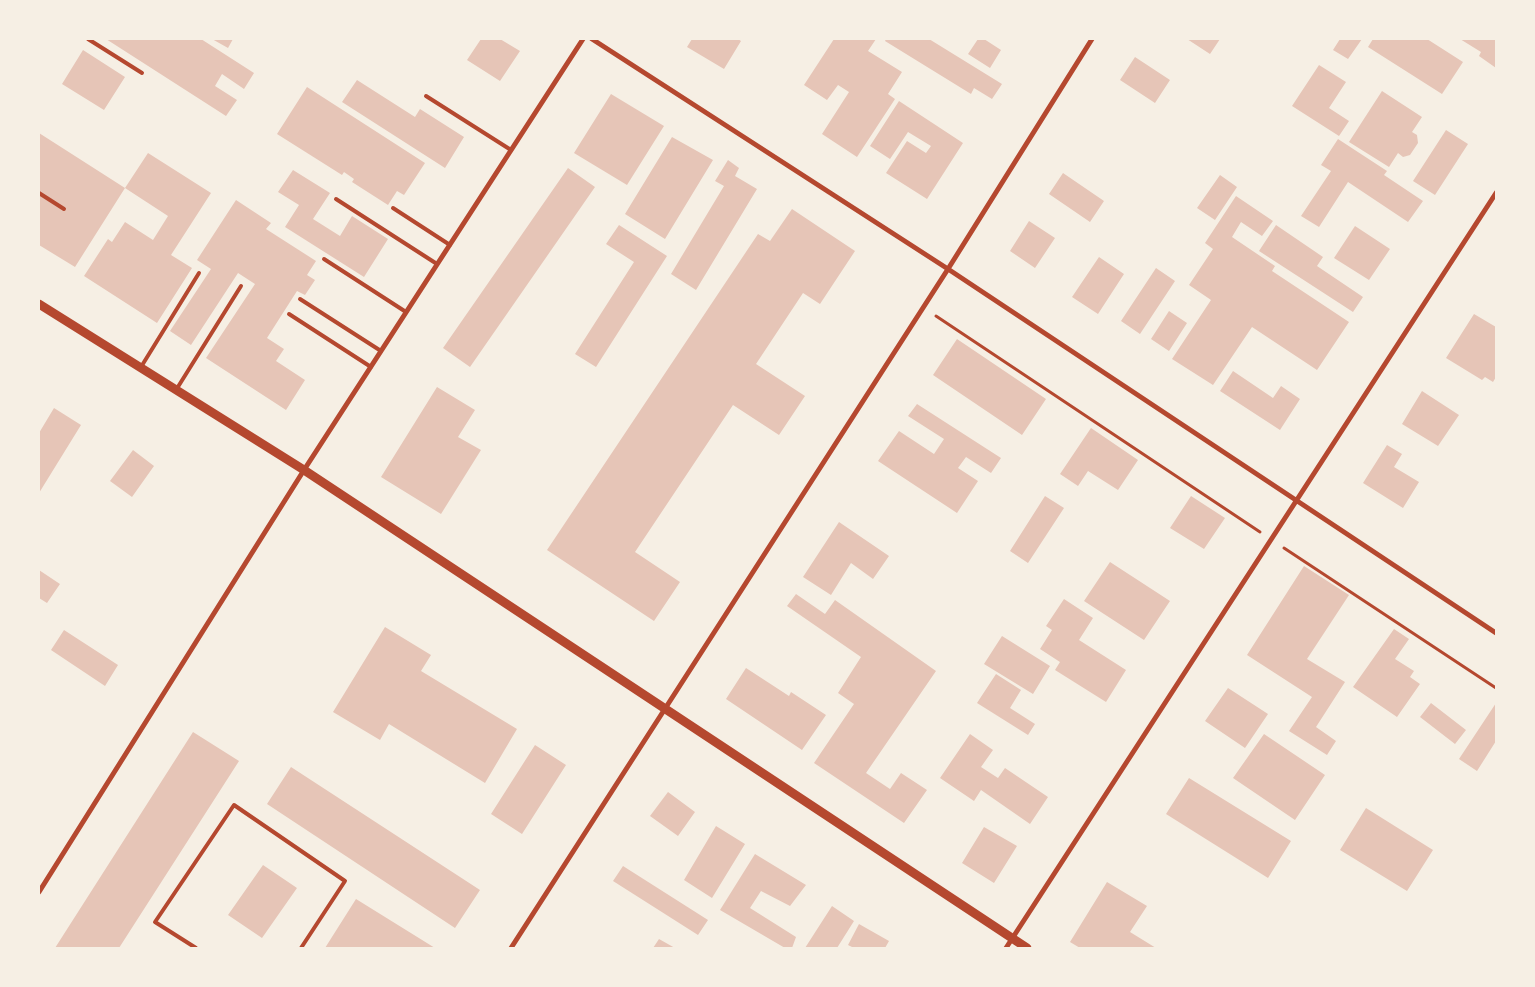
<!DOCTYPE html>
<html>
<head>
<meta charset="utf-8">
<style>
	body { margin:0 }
	#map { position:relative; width:1535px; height:987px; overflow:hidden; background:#f6efe4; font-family:"Source Sans 3",sans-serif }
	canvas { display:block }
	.frame { position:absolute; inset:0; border:40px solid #f6efe4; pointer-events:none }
</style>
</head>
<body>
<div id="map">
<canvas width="1535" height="987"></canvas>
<div class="frame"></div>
</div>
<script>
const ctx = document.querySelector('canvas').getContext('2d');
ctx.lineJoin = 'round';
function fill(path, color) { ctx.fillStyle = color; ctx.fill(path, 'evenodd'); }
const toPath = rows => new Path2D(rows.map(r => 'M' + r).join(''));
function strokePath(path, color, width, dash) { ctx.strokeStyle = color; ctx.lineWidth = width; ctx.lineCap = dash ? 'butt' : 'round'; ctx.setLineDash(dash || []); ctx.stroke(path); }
const building = toPath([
	[106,39,201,39,254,73,244,89,222,74,215,86,237,100,226,116],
	[212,39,233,39,228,48],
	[481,39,500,39,520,51,500,81,467,60],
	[692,39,738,39,741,41,724,69,687,47],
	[834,39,876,39,868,51,902,72,888,94,895,99,857,157,822,134,849,92,838,85,827,100,804,85],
	[886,39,929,39,1002,84,992,99,974,88,971,94,885,41],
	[978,39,984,39,1001,50,990,68,968,54],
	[1187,39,1220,39,1210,54],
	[1340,39,1362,39,1348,59,1333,50],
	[1373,39,1427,39,1463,62,1442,94,1368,47],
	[1460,39,1496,39,1496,68,1479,56,1481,52],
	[83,50,125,77,104,110,62,84],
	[1135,57,1170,80,1155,103,1120,80],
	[1319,65,1346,82,1329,108,1349,121,1339,136,1292,106],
	[357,80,415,117,420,109,464,137,445,168,342,102],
	[307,87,425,163,404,195,397,191,388,205,352,182,354,179,344,172,342,175,277,134],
	[1382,91,1422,117,1412,132,1417,135,1418,143,1410,155,1403,157,1398,153,1389,167,1349,142],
	[611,94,664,126,627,185,574,153],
	[899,101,963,143,927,199,886,173,907,141,926,153,931,146,908,132,890,159,870,146],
	[1446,130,1468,144,1435,195,1413,181],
	[39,133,125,188,75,267,39,245],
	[672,137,713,160,665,239,625,214],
	[1338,139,1387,171,1384,175,1423,201,1408,222,1348,182,1319,227,1301,216,1331,171,1321,165],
	[148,153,211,193,171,255,192,268,157,323,84,276,108,239,112,242,125,222,153,240,168,216,125,188],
	[728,160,739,168,735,176,757,189,696,290,671,274,724,186,715,181],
	[568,168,595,187,470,367,443,348],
	[293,170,330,193,313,219,340,236,352,216,388,239,364,277,285,227,299,205,278,192],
	[1063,173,1104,201,1090,222,1049,194],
	[1220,175,1237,187,1215,220,1197,208],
	[1236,196,1273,221,1262,236,1241,222,1232,237,1275,266,1272,271,1349,322,1317,370,1252,327,1213,385,1172,359,1211,300,1189,285,1213,249,1205,243],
	[236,200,271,223,266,229,316,261,307,275,315,280,305,295,297,291,267,338,284,349,276,361,305,380,286,410,206,358,255,284,238,273,191,345,170,331,211,269,197,260],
	[792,209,855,251,820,304,803,293,756,364,805,396,779,435,733,405,635,552,680,582,654,621,547,550,758,234,770,241],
	[1029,221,1055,238,1035,268,1010,251],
	[619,225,667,256,596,367,575,354,634,262,606,244],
	[1276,225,1323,257,1317,266,1363,297,1353,312,1259,251],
	[1355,226,1390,249,1369,280,1334,258],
	[1099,257,1124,274,1098,314,1072,297],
	[1156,268,1175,281,1140,334,1121,321],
	[1169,311,1187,323,1169,351,1151,339],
	[1474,314,1496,327,1496,377,1493,382,1485,377,1482,380,1446,358],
	[957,339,1046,399,1022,435,933,375],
	[1233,371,1273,398,1281,386,1300,399,1280,430,1220,391],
	[437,387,475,410,458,437,481,450,441,514,381,477],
	[1422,391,1459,415,1438,446,1402,424],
	[917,404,1001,458,991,473,966,457,958,468,978,481,957,513,878,461,899,431,934,454,944,439,908,416],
	[54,408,81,425,39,493,39,433],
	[1091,428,1138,460,1118,490,1088,471,1078,486,1060,474],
	[1387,445,1402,454,1394,467,1419,482,1403,508,1363,483],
	[133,450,154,466,132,497,110,481],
	[1045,496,1064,508,1028,563,1010,551],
	[1191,496,1225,518,1204,549,1170,528],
	[839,522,889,556,873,579,851,563,831,595,803,577],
	[1110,562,1170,601,1144,640,1084,601],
	[1304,566,1349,595,1307,659,1345,682,1316,727,1336,741,1327,755,1289,731,1312,697,1247,655],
	[39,570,60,584,47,603,39,598],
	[796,594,825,614,835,600,936,671,866,773,890,789,901,773,927,790,904,823,814,763,854,704,838,693,861,657,787,606],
	[1064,599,1093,618,1079,640,1126,670,1106,702,1055,670,1060,662,1040,649,1052,630,1046,626],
	[385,627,431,655,421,671,517,729,485,783,389,724,380,740,333,712],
	[1394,629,1409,639,1395,659,1414,671,1410,677,1420,684,1397,717,1353,687],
	[64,630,118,665,105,686,51,650],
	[1002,636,1050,666,1033,694,984,664],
	[746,668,789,696,791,692,826,715,802,750,726,699],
	[996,674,1021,690,1010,708,1035,724,1028,735,977,703],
	[1228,688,1268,714,1245,748,1205,721],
	[1431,703,1466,730,1455,744,1420,717],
	[1496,703,1496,741,1477,771,1459,759],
	[193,732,239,761,119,948,55,948],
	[970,734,993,750,981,767,998,778,1005,768,1048,797,1030,824,981,790,974,801,940,778],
	[1264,734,1325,775,1295,820,1233,778],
	[535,745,566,765,522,834,491,814],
	[291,767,480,890,455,928,267,804],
	[1189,778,1291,841,1268,878,1166,814],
	[668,792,695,812,678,836,650,816],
	[1366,808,1433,850,1407,891,1340,850],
	[716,826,745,844,712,898,684,880],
	[984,827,1017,846,994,883,962,863],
	[755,854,806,885,790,906,761,891,750,908,796,937,792,948,785,948,720,910],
	[263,865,297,888,262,938,228,915],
	[623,866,708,920,698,935,613,881],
	[1107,882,1147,906,1130,932,1156,948,1080,948,1070,942],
	[356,899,435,948,325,948],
	[832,906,854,921,837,948,805,948],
	[859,924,889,941,885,948,854,948,848,945],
	[659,939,675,948,653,948]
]);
const path = toPath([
	[936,316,1260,532],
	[1284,548,1496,688]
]);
const service = toPath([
	[88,39,142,73],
	[426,96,511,150],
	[39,193,64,209],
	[336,199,437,264],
	[393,208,450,245],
	[324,259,406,312],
	[300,299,381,351],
	[289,314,371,367],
	[141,367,199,273],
	[176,390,241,286],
	[196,948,155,922,234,805,345,881,301,948]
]);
const minor = toPath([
	[592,39,948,269,1496,633],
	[39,892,304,470,583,39],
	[511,948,948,269,1092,39],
	[1006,948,1496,193]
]);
const tertiary = toPath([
	[39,304,304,470,1027,948]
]);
fill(building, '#e6c5b7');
strokePath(path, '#b5482f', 3);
strokePath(service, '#b5482f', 4);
strokePath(minor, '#b5482f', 5);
strokePath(tertiary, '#b5482f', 9);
</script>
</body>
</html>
